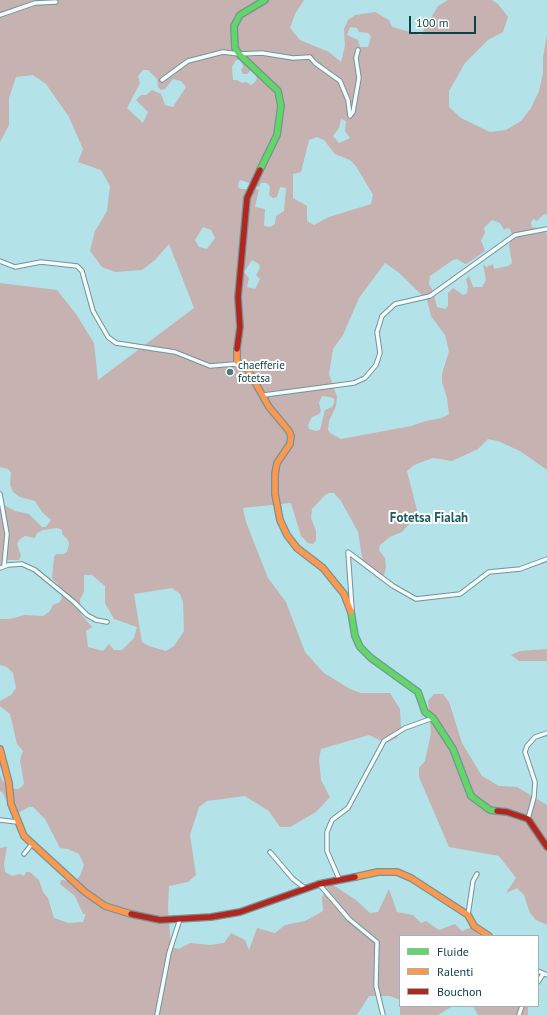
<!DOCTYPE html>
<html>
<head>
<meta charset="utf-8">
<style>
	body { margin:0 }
	#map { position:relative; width:547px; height:1015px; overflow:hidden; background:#b3e2e8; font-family:"PT Sans",sans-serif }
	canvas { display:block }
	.legend { position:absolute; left:399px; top:935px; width:140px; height:72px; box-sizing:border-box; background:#fff; border:1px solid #9fb3b6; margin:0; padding:5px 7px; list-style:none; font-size:12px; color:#0f4248 }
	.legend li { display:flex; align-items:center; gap:8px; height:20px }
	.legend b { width:20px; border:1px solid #9fb3b6 }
	.scale { position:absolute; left:409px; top:16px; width:67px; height:18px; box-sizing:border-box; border:2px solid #0f4248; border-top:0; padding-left:5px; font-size:12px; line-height:14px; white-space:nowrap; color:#0f4248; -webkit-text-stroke:3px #fff; paint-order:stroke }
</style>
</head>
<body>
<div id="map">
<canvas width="547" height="1015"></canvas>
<ul class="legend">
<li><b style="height:5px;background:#63d668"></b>Fluide</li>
<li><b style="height:5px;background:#ff974d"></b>Ralenti</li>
<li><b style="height:5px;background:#b3261e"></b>Bouchon</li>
</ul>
<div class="scale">100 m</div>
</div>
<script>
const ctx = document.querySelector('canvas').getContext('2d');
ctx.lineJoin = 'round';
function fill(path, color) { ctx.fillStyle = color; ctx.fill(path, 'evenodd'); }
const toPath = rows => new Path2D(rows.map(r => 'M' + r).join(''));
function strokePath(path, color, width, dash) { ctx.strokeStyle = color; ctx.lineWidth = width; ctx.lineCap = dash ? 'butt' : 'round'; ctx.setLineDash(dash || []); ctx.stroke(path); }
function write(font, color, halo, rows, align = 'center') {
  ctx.font = font + ' "PT Sans",sans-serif'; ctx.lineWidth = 4; ctx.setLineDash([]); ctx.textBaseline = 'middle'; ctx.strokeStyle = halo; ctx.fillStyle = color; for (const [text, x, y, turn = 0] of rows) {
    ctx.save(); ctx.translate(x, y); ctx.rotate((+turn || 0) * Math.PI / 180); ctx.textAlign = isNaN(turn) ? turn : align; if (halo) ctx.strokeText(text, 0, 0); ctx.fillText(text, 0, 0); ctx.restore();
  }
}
const forest = toPath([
	[0,0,304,0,295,14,290,28,300,40,329,52,341,62,345,46,344,29,348,20,355,15,375,12,389,20,392,27,421,35,438,6,448,0,492,0,498,4,508,17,503,32,488,40,465,63,449,91,449,107,461,118,490,132,506,130,521,121,531,108,539,91,543,73,543,57,547,35,547,214,543,215,537,221,533,219,531,223,532,227,543,229,547,234,547,470,520,451,498,441,488,439,478,449,452,461,433,458,414,465,407,471,418,514,402,532,390,537,380,545,379,550,385,558,386,567,384,575,374,572,363,563,358,532,341,501,334,493,329,493,325,495,312,509,311,518,316,531,316,540,313,544,308,543,301,536,291,503,243,508,246,522,268,578,286,602,305,652,324,673,350,689,361,693,390,693,400,709,401,728,397,738,386,743,369,735,321,749,319,759,321,780,330,797,316,812,290,827,280,827,269,811,245,796,207,801,199,807,190,835,196,875,188,882,169,886,168,909,171,947,179,949,190,943,210,945,224,943,231,933,245,940,249,950,257,928,275,933,285,925,305,921,323,911,322,897,330,883,356,900,370,913,378,912,389,889,397,912,413,915,421,923,426,921,439,930,455,924,462,931,474,926,479,936,400,936,400,1000,390,996,369,996,357,1015,0,1015,0,848,7,847,4,864,5,872,12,876,20,874,24,876,26,872,30,872,39,880,43,892,48,898,54,918,69,923,83,922,86,914,83,914,75,896,60,884,61,880,69,881,77,879,80,876,84,865,79,854,68,849,60,848,45,819,33,807,29,807,18,813,12,813,3,793,0,791,0,775,2,780,10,789,19,789,24,784,20,760,23,751,17,744,10,714,0,706,0,701,11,695,16,688,13,673,7,667,0,665,0,619,10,619,25,615,43,616,49,612,53,605,60,602,62,598,60,587,52,578,54,557,56,554,63,554,67,552,69,544,68,540,62,534,62,530,57,528,43,530,37,533,35,538,25,536,19,540,17,544,21,556,19,560,7,560,0,565,0,506,4,505,15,511,29,514,42,527,46,527,51,520,42,512,35,501,20,497,13,492,10,485,11,473,8,469,0,467,0,283,57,290,76,314,94,343,98,380,194,308,169,244,155,260,142,270,115,272,102,267,90,251,95,231,107,211,110,186,101,170,78,162,83,149,69,117,46,84,33,75,16,77,9,98,9,125,0,142],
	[350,27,357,28,359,32,368,33,371,36,368,47,360,47,358,40,347,35],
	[236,60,239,60,242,63,243,67,241,70,243,74,247,74,251,70,255,73,257,79,255,82,251,85,246,82,242,83,237,80,233,80,232,67],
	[143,70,148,70,157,79,158,87,161,90,165,89,173,79,181,81,186,87,173,107,165,105,161,94,152,90,146,95,141,95,136,100,148,112,143,123,127,108,140,83,138,76],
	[341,119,346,121,345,131,350,138,339,143,333,136,339,128],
	[317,137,324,140,335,154,350,160,356,166,373,195,371,204,329,217,314,225,307,221,307,206,293,198,293,174,301,172,309,140],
	[241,180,259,187,261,183,267,183,270,187,269,195,273,198,277,197,280,187,286,188,284,211,276,216,275,224,270,227,264,226,265,209,255,207,259,189,241,189,238,187,239,181],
	[492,220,500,223,504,230,507,228,510,229,513,237,509,245,512,263,508,266,494,269,493,264,486,267,483,264,486,280,482,287,473,287,469,276,466,279,468,287,467,293,463,295,453,288,448,293,448,306,445,309,437,307,433,291,429,284,430,276,453,260,457,259,465,264,468,263,485,251,481,240,485,233,484,228],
	[203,227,211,230,215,238,207,249,199,247,195,240],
	[252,260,259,264,260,268,256,275,260,279,255,289,247,287,249,278,244,272],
	[385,263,398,272,427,300,431,316,445,335,449,351,442,374,442,382,447,398,449,414,442,418,426,421,411,426,341,439,330,433,328,430,329,421,336,406,337,397,329,374,333,349,343,335,359,298],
	[322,396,330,397,334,399,334,403,332,407,325,410,320,430,316,431,309,429,308,425,312,417,319,414,321,411,319,403],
	[84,575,92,575,105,586,105,603,114,619,137,627,134,638,122,650,114,650,109,644,103,651,88,647,86,631,92,627,81,614,80,599,84,592],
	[172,588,180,594,183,602,184,631,174,646,166,651,149,646,142,642,134,594],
	[547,649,547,661,519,661,511,655,520,651],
	[434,694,443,694,449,702,462,743,482,776,499,786,517,787,547,805,547,925,536,920,530,913,524,895,517,888,506,893,516,878,499,856,449,847,419,777,419,768,425,761,431,733,428,701],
	[400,1006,451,1006,451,1007,438,1015,400,1015],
	[473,1006,528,1006,528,1015,478,1015]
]);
const street = toPath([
	[0,15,35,3,56,2],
	[162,80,188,61,223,52,239,54,262,53,293,58,310,57,315,63,340,81,348,100,350,116,353,112,359,78,356,58,358,50],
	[0,261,15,267,41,262,77,266,82,271,93,311,108,337,116,343,175,352,210,366,234,364,240,366],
	[264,395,354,383,365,378,376,365,380,353,377,332,382,316,395,304,430,296,515,235,547,229],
	[0,494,7,534,4,566],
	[0,568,8,565,22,564,35,570,74,602,87,615,96,620,107,622],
	[352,609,348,552,393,586,416,599,460,594,489,572,520,569,547,559],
	[528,819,534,797,535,782,525,752,527,746,535,737,547,733],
	[0,820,17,822],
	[270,852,293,879,306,889],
	[24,854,32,844],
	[340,881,327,851,327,832,332,820,348,808,384,741,405,728,433,718],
	[319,884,349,919,377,942,376,986,383,1015],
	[468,915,473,881,477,874],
	[538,971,547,975],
	[538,982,543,974],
	[157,1015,169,953,180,919],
	[519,1015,522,1006]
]);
const fast = toPath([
	[260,170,277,135,281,106,278,91,239,54,235,48,234,26,240,15,265,0],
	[351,612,355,636,360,647,371,658,418,692,425,712,433,718,453,749,471,796,490,810,497,811]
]);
const slow = toPath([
	[237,349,237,361,248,370,269,407,289,431,291,436,290,444,277,463,275,474,275,494,280,520,287,535,297,548,323,568,344,594,351,612],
	[0,749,9,783,11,804,24,836,85,892,105,906,131,914],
	[355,877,378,872,397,872,411,878,468,915,474,926,489,936]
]);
const jam = toPath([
	[237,349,240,327,238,297,247,198,260,170],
	[497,811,507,812,528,819,547,847],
	[131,914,160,920,211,917,240,912,319,884,355,877]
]);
const markers = [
	[230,372,4,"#487a80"]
];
const poiNames = [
	["chaefferie",238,366],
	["fotetsa",238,379]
];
const quarterNames = [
	["Fotetsa Fialah",429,518]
];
fill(forest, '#c6b2b0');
strokePath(street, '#739498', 5.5);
strokePath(fast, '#739498', 8);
strokePath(slow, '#739498', 8);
strokePath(jam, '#739498', 8);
strokePath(street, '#f4fbfc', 3.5);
strokePath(fast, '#63d668', 5.5);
strokePath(slow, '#ff974d', 5.5);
strokePath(jam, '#b3261e', 5.5);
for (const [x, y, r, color] of markers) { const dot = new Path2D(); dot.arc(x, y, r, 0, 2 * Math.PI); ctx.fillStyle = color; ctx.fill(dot); strokePath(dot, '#fff', 1.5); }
write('11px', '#0f4248', '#fff', poiNames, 'left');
write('bold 13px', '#1d5c63', '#fff', quarterNames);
</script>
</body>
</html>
